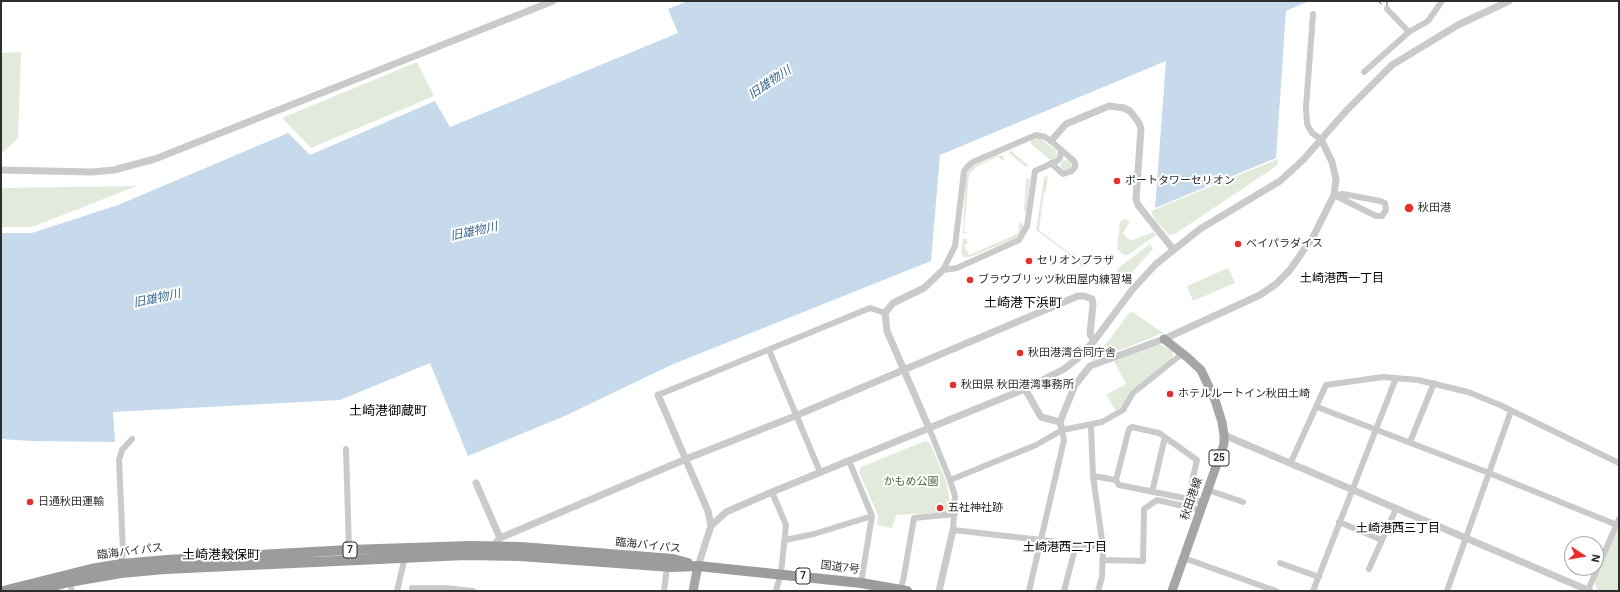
<!DOCTYPE html>
<html>
<head>
<meta charset="utf-8">
<style>
	body { margin:0 }
	#map { position:relative; width:1620px; height:592px; overflow:hidden; background:#fff; font-family:Roboto,sans-serif }
	canvas { display:block }
	.frame { position:absolute; inset:0; border:2px solid #2d2d2d; pointer-events:none }
	.north { position:absolute; left:1564px; top:536px; width:40px; height:40px; box-sizing:border-box; background:#fff; border:1px solid #ababab; border-radius:50%; rotate:102deg; font-size:11px; font-weight:700; line-height:16px; text-align:center; color:#2d2d2d }
	.north::after { content:''; display:block; margin:auto; width:14px; height:18px; background:#e5302f; clip-path:polygon(50% 0,100% 100%,50% 72%,0 100%) }
</style>
</head>
<body>
<div id="map">
<canvas width="1620" height="592"></canvas>
<div class="frame"></div>
<div class="north">N</div>
</div>
<script>
const ctx = document.querySelector('canvas').getContext('2d');
ctx.lineJoin = 'round';
function fill(path, color) { ctx.fillStyle = color; ctx.fill(path, 'evenodd'); }
const toPath = rows => new Path2D(rows.map(r => 'M' + r).join(''));
function strokePath(path, color, width, dash) { ctx.strokeStyle = color; ctx.lineWidth = width; ctx.lineCap = dash ? 'butt' : 'round'; ctx.setLineDash(dash || []); ctx.stroke(path); }
function write(font, color, halo, rows, align = 'center') {
  ctx.font = font + ' Roboto,"Noto Sans JP",sans-serif'; ctx.lineWidth = 4; ctx.setLineDash([]); ctx.textBaseline = 'middle'; ctx.strokeStyle = halo; ctx.fillStyle = color; for (const [text, x, y, turn = 0] of rows) {
    ctx.save(); ctx.translate(x, y); ctx.rotate((+turn || 0) * Math.PI / 180); ctx.textAlign = isNaN(turn) ? turn : align; if (halo) ctx.strokeText(text, 0, 0); ctx.fillText(text, 0, 0); ctx.restore();
  }
}
const green = toPath([
	[21,52,18,138,1,154,1,53],
	[417,62,434,96,311,148,282,118],
	[1036,138,1040,139,1056,150,1057,155,1055,159,1050,160,1031,144,1031,140],
	[1010,150,1029,166,1026,167,1009,153],
	[998,155,1003,156,1004,160,1001,160,999,156,976,167,969,175,964,231,968,233,963,233,965,181,967,171,973,166],
	[1278,159,1278,165,1175,234,1169,235,1155,220,1151,211],
	'1060.5 165a5.5 5.5 0 1 1 11 0a5.5 5.5 0 1 1-11 0Z',
	[1048,175,1046,191,1044,192,1039,230,1071,254,1074,253,1077,256,1075,259,1036,230,1044,178],
	[1026,178,1030,179,1026,210,1024,212],
	[137,186,32,227,1,227,1,188],
	[1123,219,1128,220,1129,223,1123,233,1128,239,1133,240,1153,232,1156,235,1128,255,1124,255,1117,249,1120,222],
	[1021,222,1024,226,1020,235,1016,238,970,257,964,257,961,253,963,238,966,239,968,243,964,245,969,255,1017,234,1019,231,1018,226],
	[1150,244,1153,249,1123,282,1120,282,1116,276,1117,269],
	[1083,255,1088,257,1090,261,1086,267,1081,266,1079,263,1080,257,1083,259],
	[1228,268,1235,283,1193,301,1187,286],
	[1133,312,1163,333,1090,362,1110,339,1128,314],
	[1159,344,1172,351,1173,356,1170,362,1130,392,1123,405,1116,411,1106,395,1126,384,1114,361],
	[925,441,930,443,946,481,952,512,896,515,892,528,877,525,878,515,859,472,861,467],
	[1619,526,1619,591,1600,591,1597,590,1594,581]
]);
const water = toPath([
	[688,1,1309,1,1286,11,1276,158,1155,208,1166,61,940,155,931,261,671,365,567,415,468,456,430,363,340,400,113,412,115,442,30,441,1,439,1,233,32,233,118,205,288,133,310,155,435,101,450,127,678,33,668,9]
]);
const ferry = toPath([
	[1378,1,1385,7],
	[1387,1,1387,6]
]);
const minor = toPath([
	[1387,9,1409,32],
	[1313,14,1306,107,1307,124,1312,133,1321,139],
	[1364,72,1409,32,1428,21,1442,1],
	[1343,194,1380,201,1385,203,1386,210,1382,216,1376,216,1334,195,1343,194],
	[943,270,955,246,963,180,964,171,968,166,973,162,1036,135,1045,137,1051,141,1073,160,1075,163,1075,167,1072,171,1063,174,1051,163],
	[943,270,957,268,1019,240,1027,226,1035,171,1057,161,1060,158,1061,150],
	[769,350,820,472],
	[658,395,870,308,885,313],
	[1317,407,1489,473,1617,525],
	[1091,426,1093,476,1103,547,1102,577,1098,591],
	[929,428,950,480,955,496,953,530,1103,547],
	[1410,442,1434,383],
	[346,449,349,550],
	[849,461,872,516,861,583],
	[1291,462,1326,385,1383,377,1418,380,1468,392,1500,405,1619,463],
	[1093,476,1116,480,1119,485,1204,502],
	[950,480,1036,445,1062,430,1102,422,1123,410,1133,393,1183,353],
	[1116,480,1129,429,1132,427,1159,433,1197,460,1188,499],
	[1208,490,1243,502],
	[772,492,786,525,781,573,776,591],
	[1152,492,1165,437],
	[1339,522,1382,540],
	[785,540,814,534,872,516],
	[1184,558,1276,591],
	[1102,560,1143,561,1144,509,1157,500,1201,510],
	[1280,563,1319,577],
	[121,567,123,551,119,460,122,450,132,439],
	[1369,569,1396,509],
	[69,582,72,591],
	[412,588,445,588,473,591],
	[1588,590,1619,519],
	[397,591,405,557],
	[664,591,667,567],
	[899,591,903,581,914,518,955,514],
	[1029,591,1064,440,1062,430],
	[1064,591,1076,545],
	[1313,591,1396,378],
	[1447,591,1511,411]
]);
const tertiary = toPath([
	[1051,141,1066,124,1109,106,1124,108,1130,111,1139,123,1141,129,1136,199,1138,205,1173,249],
	[1,170,92,172,114,170,155,159,553,1],
	[1025,389,1041,417,1060,422],
	[658,395,708,511,711,526],
	[929,428,887,331,885,313,893,303,924,288,943,270],
	[1062,430,1060,422,1075,385,1090,366,1164,339,1260,295,1276,284,1290,270,1314,235,1334,195,1336,179,1332,162,1321,139],
	[1224,435,1590,591],
	[476,483,500,538],
	[492,548,500,538,686,459,795,416,1078,296,1084,296,1092,299,1093,304,1090,334,1094,341],
	[698,566,711,526,726,512,772,492,1025,389,1064,369,1077,359,1094,341,1132,290,1156,264,1200,229,1280,181,1303,160,1346,111,1392,65,1458,25,1509,1],
	[939,591,953,530]
]);
const primary = toPath([
	[1164,339,1187,357,1201,370,1215,400,1222,422,1224,435,1224,444,1172,591],
	[693,591,698,566]
]);
const trunk = toPath([
	[3,591,91,569,121,564,167,560,349,550,470,546,521,547,673,559,688,563],
	[34,591,69,582,121,573,165,569,465,555,520,556,672,567,698,566,861,583,907,591]
]);
const markers = [
	[1117,181,4,"#e5302f"],
	[1409,208,5,"#e5302f"],
	[1238,244,4,"#e5302f"],
	[1029,261,4,"#e5302f"],
	[970,280,4,"#e5302f"],
	[1020,353,4,"#e5302f"],
	[953,385,4,"#e5302f"],
	[1170,394,4,"#e5302f"],
	[30,502,4,"#e5302f"],
	[940,508,4,"#e5302f"]
];
const shields = [
	[1219,458,20],
	[350,550,14],
	[803,576,14]
];
const shieldNames = [
	["25",1219,458],
	["7",350,550],
	["7",803,576]
];
const poiNames = [
	["ポートタワーセリオン",1125,181],
	["秋田港",1418,208],
	["ベイパラダイス",1246,244],
	["セリオンプラザ",1037,261],
	["ブラウブリッツ秋田屋内練習場",978,280],
	["秋田港湾合同庁舎",1028,353],
	["秋田県 秋田港湾事務所",961,385],
	["ホテルルートイン秋田土崎",1178,394],
	["日通秋田運輸",38,502],
	["五社神社跡",948,508]
];
const parkNames = [
	["かもめ公園",911,482]
];
const streetNames = [
	["秋田港線",1192,499,-71],
	["臨海バイパス",648,546,6],
	["臨海バイパス",130,552,-7],
	["国道7号",840,568,7]
];
const waterNames = [
	["旧雄物川",770,83,-34],
	["旧雄物川",474,232,-12],
	["旧雄物川",157,299,-12]
];
const neighbourhoodNames = [
	["土崎港西一丁目",1342,279],
	["土崎港西三丁目",1398,529],
	["土崎港西二丁目",1065,548]
];
const quarterNames = [
	["土崎港下浜町",1023,304],
	["土崎港御蔵町",388,412],
	["土崎港穀保町",221,556]
];
fill(green, '#e2ebdb');
fill(water, '#c6daeb');
strokePath(ferry, '#3c688f', 1, [5, 4]);
strokePath(minor, '#cacaca', 6);
strokePath(tertiary, '#cacaca', 7);
strokePath(primary, '#a5a5a5', 9);
strokePath(trunk, '#9c9c9c', 10);
for (const [x, y, r, color] of markers) { const dot = new Path2D(); dot.arc(x, y, r, 0, 2 * Math.PI); ctx.fillStyle = color; ctx.fill(dot); strokePath(dot, '#fff', 1.5); }
for (const [x, y, w] of shields) { const box = new Path2D(); box.roundRect(x - w / 2, y - 8, w, 16, 3); ctx.fillStyle = '#fff'; ctx.fill(box); strokePath(box, '#2d2d2d', 1); }
write('bold 10px', '#2d2d2d', null, shieldNames);
write('11px', '#2d2d2d', '#fff', poiNames, 'left');
write('11px', '#4d693b', '#fff', parkNames);
write('11px', '#2d2d2d', '#fff', streetNames);
write('italic 12px', '#3c688f', '#fff', waterNames);
write('12px', '#000', '#fff', neighbourhoodNames);
write('13px', '#000', '#fff', quarterNames);
</script>
</body>
</html>
